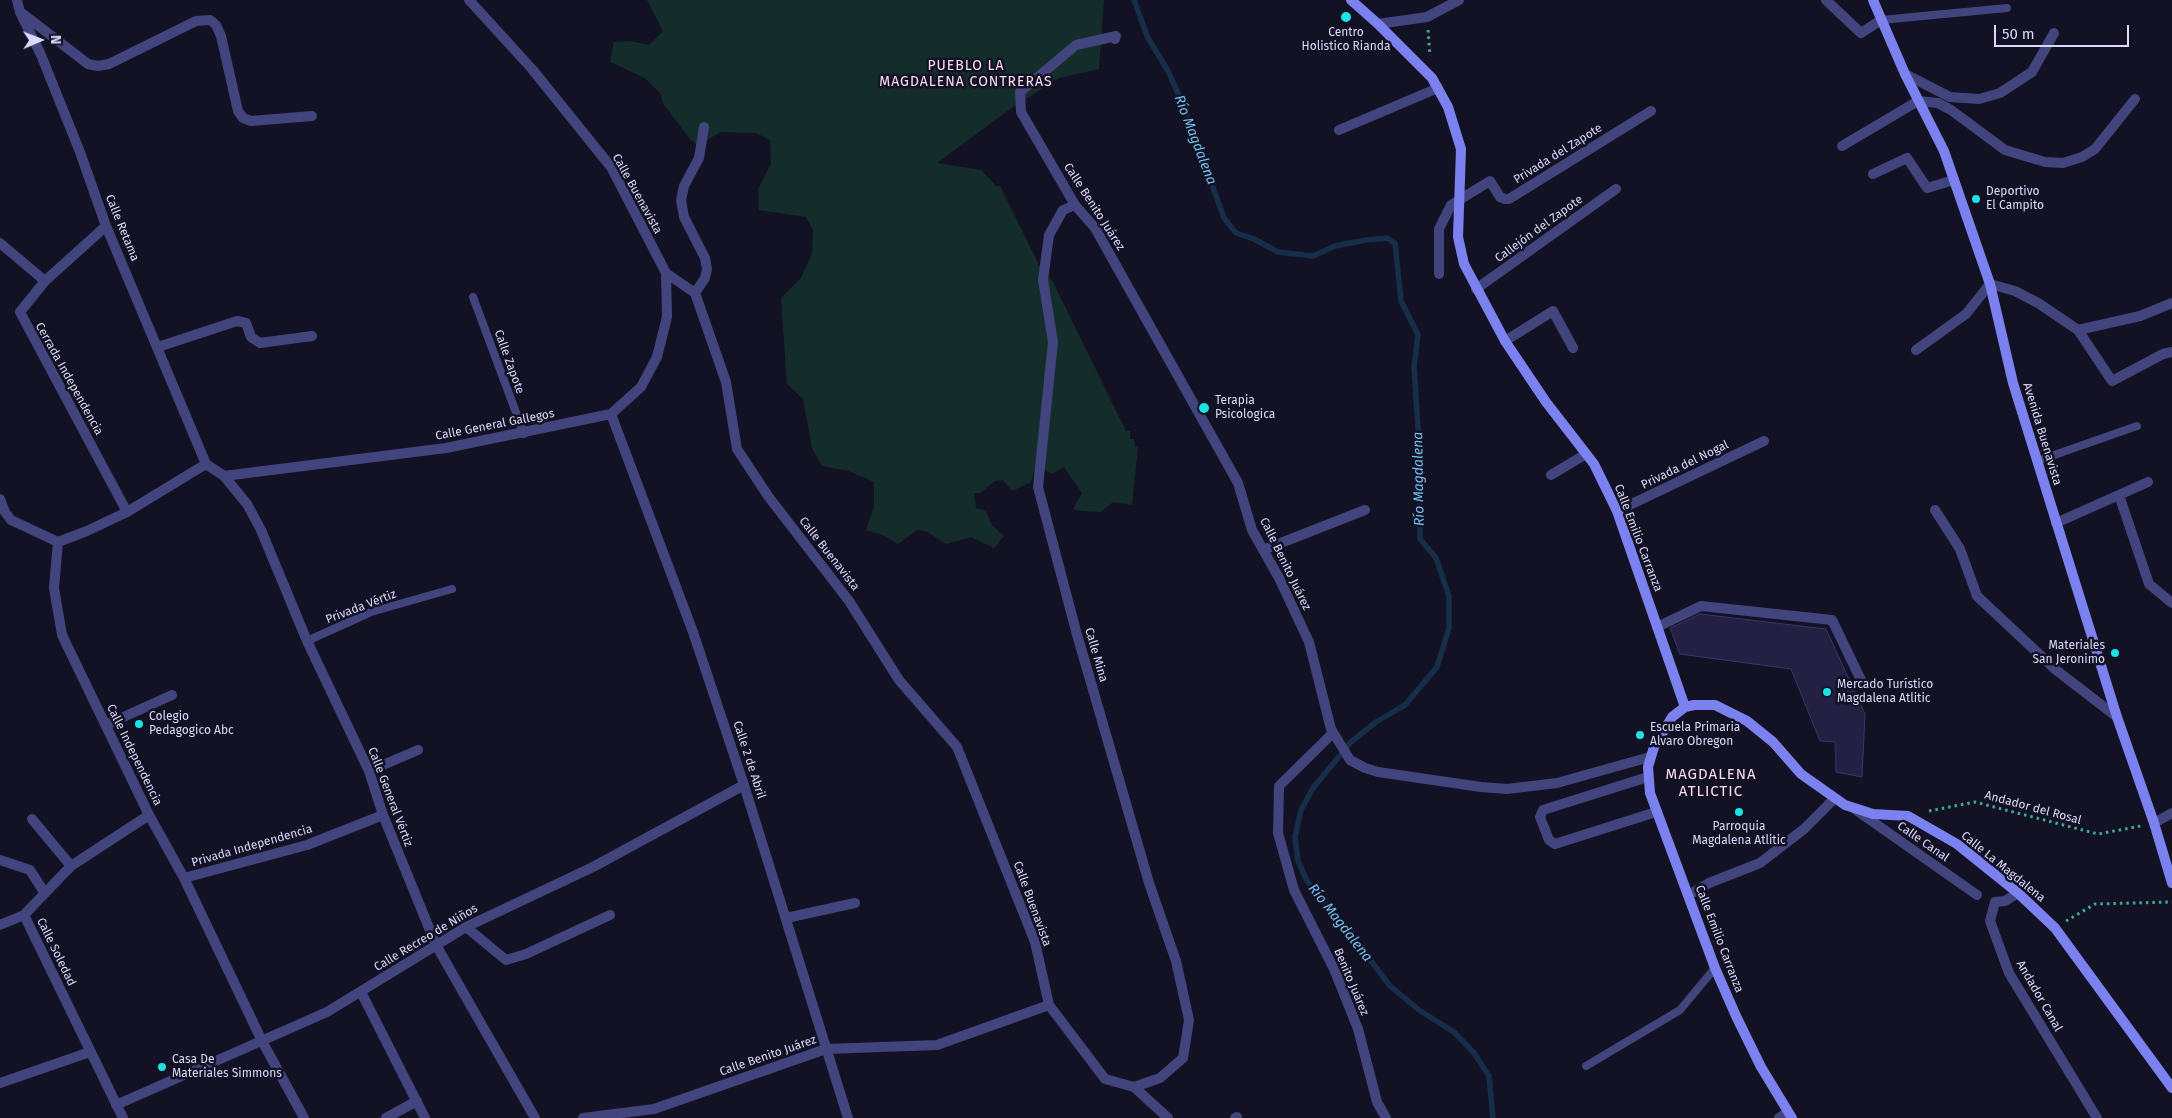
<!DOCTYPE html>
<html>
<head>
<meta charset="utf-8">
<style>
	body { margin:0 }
	#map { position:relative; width:2172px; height:1118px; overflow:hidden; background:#131224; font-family:"Fira Sans",sans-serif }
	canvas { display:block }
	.north { position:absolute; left:15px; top:15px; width:50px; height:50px; -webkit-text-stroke:4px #131224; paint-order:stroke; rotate:89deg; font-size:14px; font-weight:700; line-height:20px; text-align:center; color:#dad9fb }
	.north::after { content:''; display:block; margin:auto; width:18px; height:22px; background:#dad9fb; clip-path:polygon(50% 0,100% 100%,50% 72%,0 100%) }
	.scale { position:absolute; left:1994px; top:25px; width:135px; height:22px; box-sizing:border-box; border:2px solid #dad9fb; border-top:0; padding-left:6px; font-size:15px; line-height:18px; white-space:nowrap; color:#dad9fb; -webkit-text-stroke:4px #131224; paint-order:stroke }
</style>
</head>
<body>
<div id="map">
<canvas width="2172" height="1118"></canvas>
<div class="north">N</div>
<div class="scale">50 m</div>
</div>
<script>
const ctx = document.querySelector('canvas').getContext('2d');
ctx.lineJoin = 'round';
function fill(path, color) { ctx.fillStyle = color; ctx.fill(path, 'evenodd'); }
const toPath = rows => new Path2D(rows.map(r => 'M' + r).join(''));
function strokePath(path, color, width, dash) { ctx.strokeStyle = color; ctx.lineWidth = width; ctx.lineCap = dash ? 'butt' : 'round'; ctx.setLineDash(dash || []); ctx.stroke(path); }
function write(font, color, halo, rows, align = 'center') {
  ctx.font = font + ' "Fira Sans",sans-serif'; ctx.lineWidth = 5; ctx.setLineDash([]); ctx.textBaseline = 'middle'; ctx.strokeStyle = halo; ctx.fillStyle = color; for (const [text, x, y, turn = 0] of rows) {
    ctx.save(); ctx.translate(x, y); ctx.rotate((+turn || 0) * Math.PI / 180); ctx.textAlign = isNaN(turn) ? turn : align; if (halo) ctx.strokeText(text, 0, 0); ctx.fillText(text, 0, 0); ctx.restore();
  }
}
const green = toPath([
	[647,0,1104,0,1099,69,1059,78,1010,109,937,163,981,170,996,186,1000,186,1042,271,1052,280,1126,431,1130,431,1130,439,1134,439,1135,447,1138,447,1132,505,1113,502,1101,512,1081,511,1073,509,1082,493,1064,467,1052,474,1036,465,1031,482,1012,491,1003,480,995,481,980,493,974,493,976,508,986,511,992,525,1004,536,994,548,971,537,946,544,926,531,917,530,898,544,883,535,866,530,874,507,874,482,849,471,822,466,812,448,803,399,787,384,781,298,801,278,812,253,813,230,806,217,759,210,758,189,771,164,770,140,756,133,721,132,698,145,690,139,664,105,660,93,645,78,610,62,614,42,630,41,649,45,663,31]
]);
const stream = toPath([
	[1134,0,1148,38,1168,71,1182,102,1224,218,1236,233,1254,239,1278,252,1313,256,1335,246,1366,240,1387,238,1395,243,1401,301,1418,335,1414,366,1420,459,1420,539,1436,558,1449,596,1449,628,1437,667,1405,705,1376,722,1351,742,1313,788,1301,810,1295,837,1298,861,1307,881,1353,937,1390,986,1419,1010,1454,1032,1474,1053,1489,1076,1493,1118]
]);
const building = toPath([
	[1700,614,1826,629,1865,714,1862,777,1836,772,1835,742,1820,741,1791,669,1680,654,1670,628,1700,614]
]);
const path = toPath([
	[1428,30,1430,56],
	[1929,811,1975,802,2098,834,2141,826],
	[2066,921,2095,904,2172,902]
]);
const lane = toPath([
	[1881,20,2007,8],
	[473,297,524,434],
	[2037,461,2137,426],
	[307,641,371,612,452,589],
	[1586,1066,1680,1010,1715,968]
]);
const street = toPath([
	[17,0,20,12,41,55,80,152,106,226,206,464],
	[469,0,532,69,611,167,666,273,695,293,726,382,737,449,768,496,849,601,899,680,957,747,1035,942,1049,1005,1105,1079,1134,1087,1168,1118],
	[1826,0,1861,33,1881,20],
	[23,14,88,64,98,66,109,64,196,21,210,20,216,25,221,36,238,111,243,118,251,121,312,116],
	[1378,24,1427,17,1459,0],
	[1115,39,1116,36,1076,45,1020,92,1021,112,1075,205,1095,228,1238,483,1252,530,1279,578,1309,642,1331,729,1350,760,1365,768,1378,772,1481,787,1507,789,1557,783,1650,757],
	[1905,74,1950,97,1979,99,2000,93,2032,72,2054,33],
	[1339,130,1438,88],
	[1842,146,1918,101,1938,103,1951,110,2005,150,2045,162,2063,163,2082,157,2095,149,2135,99],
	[1873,174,1907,158,1927,188,1954,180],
	[1075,205,1063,210,1049,235,1043,280,1053,342,1038,487,1076,631,1149,883,1176,961,1189,1020,1183,1058,1160,1078,1134,1087],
	[106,226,45,281,20,312,127,512],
	[0,243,45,281],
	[1439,274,1439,229,1451,205,1490,181,1500,197,1505,199,1509,199,1651,111],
	[1476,289,1616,189],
	[695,293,705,278,707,269,705,258,684,217,681,200,684,186,699,158,704,127],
	[2078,330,2112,381,2163,354,2172,352],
	[1505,341,1553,311,1573,348],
	[158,347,237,321,246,323,251,337,260,343,312,336],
	[1916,350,1966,314,1990,284,2015,291,2038,303,2078,330,2140,316,2172,303],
	[611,414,693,632,744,785,848,1118],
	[206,464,224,476,247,504,261,530,307,641,369,771,383,815,436,945,535,1118],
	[1551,475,1586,454],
	[224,476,446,448,611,414,641,387,657,357,667,317,666,273],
	[2119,495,2149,584,2172,603],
	[0,499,5,512,11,520,58,542],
	[1935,510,1960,549,1977,596,2056,670,2117,717],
	[1617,511,1764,441],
	[2056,523,2148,482],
	[58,542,54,588,62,635,149,815,184,878,262,1041,304,1118],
	[58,542,87,531,127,512,206,464],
	[1263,550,1365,510],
	[1657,627,1701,606,1832,620,1861,680],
	[106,725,172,695],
	[1333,733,1279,786,1278,833,1294,890,1334,969,1358,1029,1377,1102,1386,1118],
	[369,771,418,750],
	[1648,777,1543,810,1540,817,1549,840,1555,844,1656,812],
	[1856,810,1977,895],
	[32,819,71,866],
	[2154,823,2172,813],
	[0,860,30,870,44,892],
	[184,878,307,845,383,815],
	[2018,893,2005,901,1995,902,1990,921,2009,973,2097,1118],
	[1689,895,1709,883,1760,863,1804,829,1834,799],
	[24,915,123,1118],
	[786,918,855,903],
	[0,925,24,915,71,866,149,815],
	[466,927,506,960,526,954,610,915],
	[361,992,425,1118],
	[0,1083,90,1052],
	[116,1105,327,1012,466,927,593,867,744,785],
	[386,1118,417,1101],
	[583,1118,654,1109,826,1049,937,1045,1049,1005],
	[1235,1118,1237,1117],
	[1779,1118,1788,1112]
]);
const secondary = toPath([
	[1351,0,1378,24,1432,78,1448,107,1461,149,1458,237,1464,264,1505,341,1546,402,1594,464,1617,511,1685,707],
	[1873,0,1905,74,1944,151,1990,284,2013,383,2117,717,2154,823,2172,883],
	[1792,1118,1761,1067,1736,1016,1715,968,1650,793,1648,767,1654,747,1672,717,1685,707,1694,705,1715,705,1747,721,1773,742,1801,774,1845,805,1873,814,1908,816,1957,844,2018,893,2055,928,2172,1088]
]);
const markers = [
	[1346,17,6,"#1be2e4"],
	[1976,199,5,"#1be2e4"],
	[1204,408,6,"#1be2e4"],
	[2115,653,5,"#1be2e4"],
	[1827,692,5,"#1be2e4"],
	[139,724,5,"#1be2e4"],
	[1640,735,5,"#1be2e4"],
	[1739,812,5,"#1be2e4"],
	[162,1067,5,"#1be2e4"]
];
const poiNames = [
	["Centro",1346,33,"center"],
	["Holistico Rianda",1346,47,"center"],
	["Deportivo",1986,192],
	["El Campito",1986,206],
	["Terapia",1215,401],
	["Psicologica",1215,415],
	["Materiales",2105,646,"right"],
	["San Jeronimo",2105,660,"right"],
	["Mercado Turístico",1837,685],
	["Magdalena Atlitic",1837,699],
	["Colegio",149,717],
	["Pedagogico Abc",149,731],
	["Escuela Primaria",1650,728],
	["Alvaro Obregon",1650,742],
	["Parroquia",1739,827,"center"],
	["Magdalena Atlitic",1739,841,"center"],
	["Casa De",172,1060],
	["Materiales Simmons",172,1074]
];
const streetNames = [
	["Privada del Zapote",1558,154,-32],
	["Calle Buenavista",637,194,61],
	["Calle Benito Juárez",1094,207,57],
	["Calle Retama",122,228,68],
	["Callejón del Zapote",1539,229,-36],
	["Calle Zapote",509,362,70],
	["Cerrada Independencia",69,379,61],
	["Calle General Gallegos",495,425,-11],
	["Avenida Buenavista",2042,434,73],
	["Privada del Nogal",1685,465,-26],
	["Calle Emilio Carranza",1638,538,69],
	["Calle Buenavista",829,554,52],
	["Calle Benito Juárez",1285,564,64],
	["Privada Vértiz",361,607,-21],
	["Calle Mina",1096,655,74],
	["Calle Independencia",134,755,64],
	["Calle 2 de Abril",749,760,72],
	["Calle General Vértiz",390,797,69],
	["Andador del Rosal",2033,808,15],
	["Calle Canal",1923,842,35],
	["Privada Independencia",252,846,-16],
	["Calle La Magdalena",2003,867,39],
	["Calle Buenavista",1032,904,70],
	["Calle Recreo de Niños",426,938,-31],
	["Calle Emilio Carranza",1719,939,69],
	["Calle Soledad",56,952,64],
	["Benito Juárez",1351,982,67],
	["Andador Canal",2039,996,60],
	["Calle Benito Juárez",768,1056,-19]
];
const neighbourhoodNames = [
	["PUEBLO LA",966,66],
	["MAGDALENA CONTRERAS",966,82]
];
const waterNames = [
	["Río Magdalena",1195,140,69],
	["Río Magdalena",1419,479,-91],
	["Río Magdalena",1340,923,52]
];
const quarterNames = [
	["MAGDALENA",1711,775],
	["ATLICTIC",1711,792]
];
fill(green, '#152d2a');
strokePath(stream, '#162e49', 5.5);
fill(building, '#242043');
strokePath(building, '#3a346c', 1);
strokePath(path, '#3daa9a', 3, [2.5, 4]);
strokePath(lane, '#42457d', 8);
strokePath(street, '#42457d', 10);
strokePath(secondary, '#7b82f0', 10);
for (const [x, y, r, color] of markers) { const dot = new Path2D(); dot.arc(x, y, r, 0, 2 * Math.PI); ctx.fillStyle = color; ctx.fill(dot); strokePath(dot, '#131224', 2); }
write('12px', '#dad9fb', '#131224', poiNames, 'left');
write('12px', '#dad9fb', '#131224', streetNames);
ctx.letterSpacing = '1px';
write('14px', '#fbdbf2', '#131224', neighbourhoodNames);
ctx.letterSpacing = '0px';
write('italic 14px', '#73c0ef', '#131224', waterNames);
ctx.letterSpacing = '1px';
write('15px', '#fbdbf2', '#131224', quarterNames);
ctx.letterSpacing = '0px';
</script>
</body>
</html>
